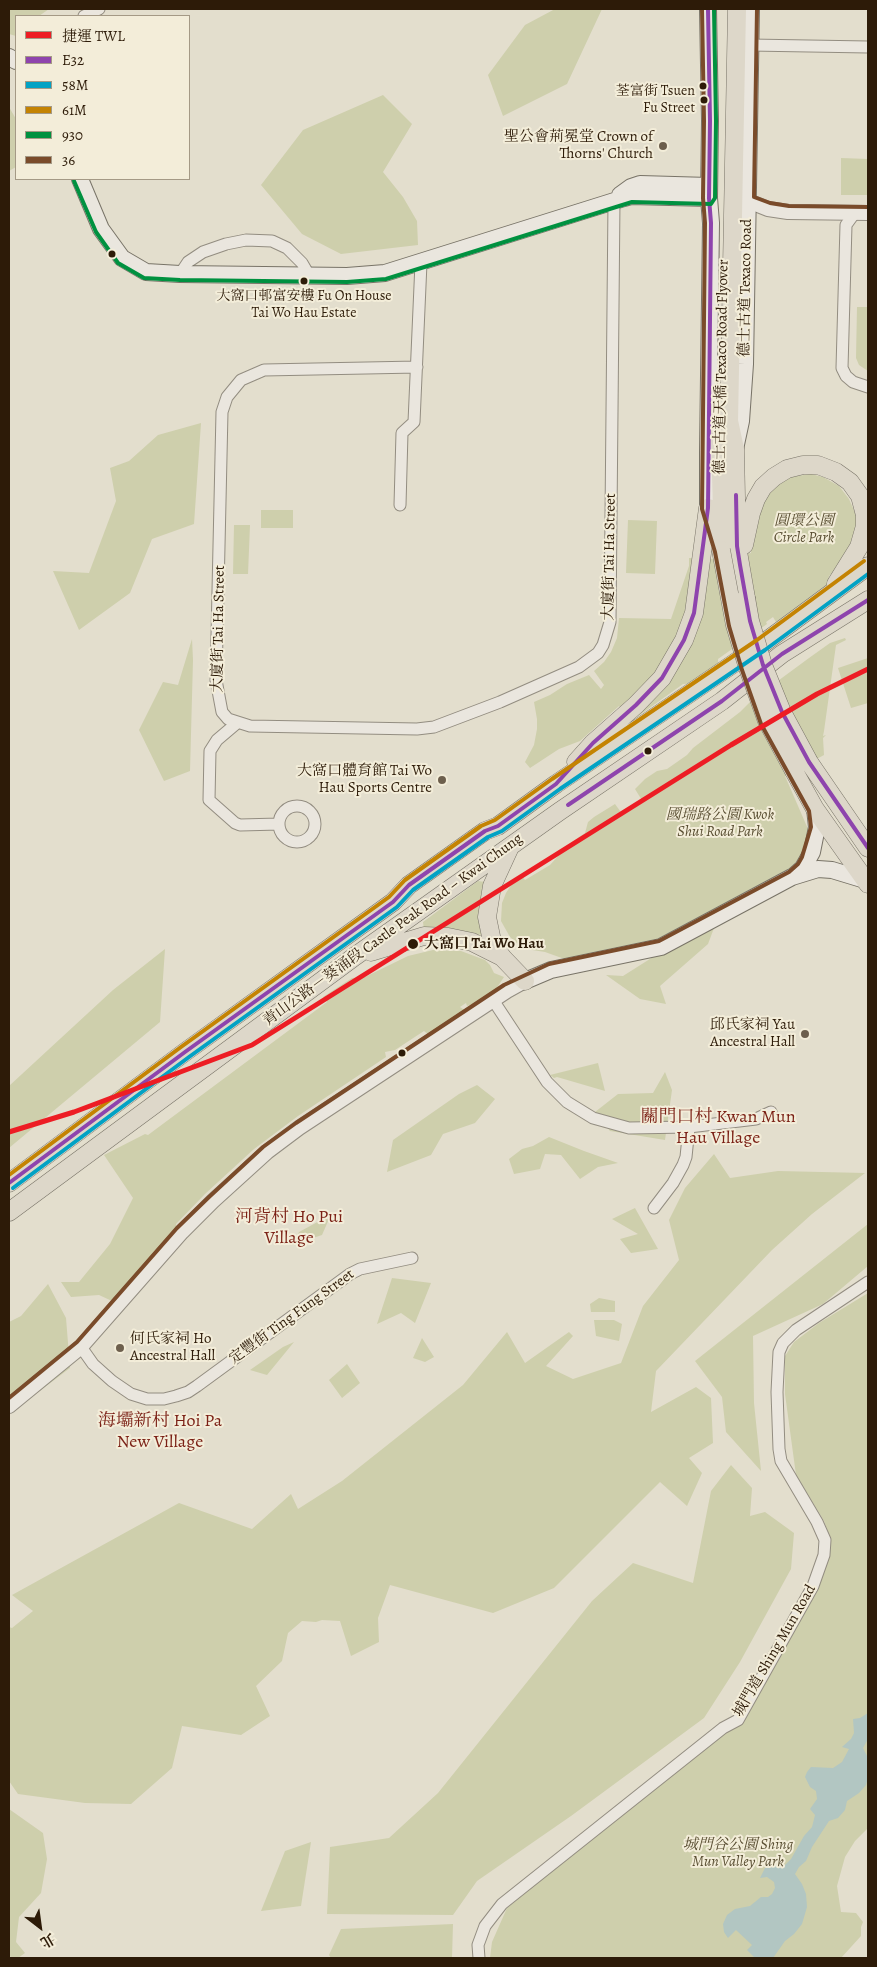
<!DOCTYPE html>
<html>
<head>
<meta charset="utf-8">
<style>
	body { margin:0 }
	#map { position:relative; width:877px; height:1967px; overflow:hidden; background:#e3decd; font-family:Alegreya,"Noto Serif TC",serif }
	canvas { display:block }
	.frame { position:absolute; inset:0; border:10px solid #2d1b08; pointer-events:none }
	.legend { position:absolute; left:15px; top:15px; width:175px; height:165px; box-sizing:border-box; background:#f3edd9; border:1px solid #a49985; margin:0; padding:6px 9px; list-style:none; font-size:15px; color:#2d1b08 }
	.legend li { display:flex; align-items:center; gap:10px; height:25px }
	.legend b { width:25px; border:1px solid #a49985 }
	.north { position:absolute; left:15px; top:1902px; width:50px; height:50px; -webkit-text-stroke:4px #f3edd9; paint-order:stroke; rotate:150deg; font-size:14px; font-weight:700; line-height:20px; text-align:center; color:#2d1b08 }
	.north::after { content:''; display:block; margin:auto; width:18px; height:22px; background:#2d1b08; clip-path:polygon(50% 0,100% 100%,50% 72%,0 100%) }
</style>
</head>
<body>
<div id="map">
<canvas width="877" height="1967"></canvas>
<div class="frame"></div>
<ul class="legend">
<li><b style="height:6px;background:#ed1d24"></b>捷運 TWL</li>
<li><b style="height:6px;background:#8e44ad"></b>E32</li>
<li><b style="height:6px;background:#02a2c4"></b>58M</li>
<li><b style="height:6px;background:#c48302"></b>61M</li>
<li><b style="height:6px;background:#009140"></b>930</li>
<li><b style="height:6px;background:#7a4b2a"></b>36</li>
</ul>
<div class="north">北</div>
</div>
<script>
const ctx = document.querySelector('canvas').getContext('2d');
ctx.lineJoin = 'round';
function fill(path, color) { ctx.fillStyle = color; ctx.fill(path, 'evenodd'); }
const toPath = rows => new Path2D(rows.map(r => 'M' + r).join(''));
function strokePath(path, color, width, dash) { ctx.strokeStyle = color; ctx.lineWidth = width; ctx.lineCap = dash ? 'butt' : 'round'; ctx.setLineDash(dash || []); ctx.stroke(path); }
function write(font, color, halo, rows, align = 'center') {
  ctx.font = font + ' Alegreya,"Noto Serif TC",serif'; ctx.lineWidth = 4; ctx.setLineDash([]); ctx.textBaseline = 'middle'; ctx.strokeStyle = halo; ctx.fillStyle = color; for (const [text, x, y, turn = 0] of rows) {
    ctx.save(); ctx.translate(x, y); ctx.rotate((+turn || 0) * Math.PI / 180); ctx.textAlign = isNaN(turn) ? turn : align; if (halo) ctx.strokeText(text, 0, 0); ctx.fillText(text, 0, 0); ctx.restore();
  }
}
const green = toPath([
	[9,9,49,9,39,16,16,16,16,36,9,34],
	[555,9,602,9,567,84,503,116,488,75,525,25],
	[383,95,412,124,383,172,403,197,417,221,418,245,341,254,302,234,261,185,303,130],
	[9,107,16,119,16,167,9,171],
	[841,158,868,159,868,195,841,195],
	[857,307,868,307,868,371,859,365,856,358],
	[201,423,194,524,152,539,130,593,79,630,53,571,89,573,116,501,110,468,129,461,158,435],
	[811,474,823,477,839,486,849,499,856,515,857,523,853,543,838,568,829,576,826,594,779,627,773,617,766,622,767,624,718,659,719,682,683,684,630,722,619,706,580,741,559,749,530,768,525,762,534,745,537,729,537,719,534,702,550,695,567,684,589,675,601,689,604,685,594,671,604,662,611,652,617,638,619,618,671,619,689,566,689,558,710,559,751,553,751,536,757,511,771,489,790,477],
	[261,510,293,510,293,528,261,528],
	[628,520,657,521,655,574,626,573],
	[234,525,250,525,248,574,233,574],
	[845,638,846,640,836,645,824,731,823,736,826,735,823,738,824,755,785,776,808,829,808,843,796,866,642,956,573,962,545,952,526,949,519,945,510,937,501,921,502,903,506,893,515,879,521,875,525,880,550,865,569,844,585,833,588,822,594,817,615,804,623,815,643,802,635,789,645,779,657,771,667,769,687,755,693,748,740,712,752,700,809,658,830,643],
	[192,639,193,660,190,771,164,781,139,730,163,682,178,685],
	[868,658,868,703,851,708,838,668],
	[478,881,485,882,481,935,452,929,424,930,423,922],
	[714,928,708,944,660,986,666,1004,640,999,606,975,623,976,653,957],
	[165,949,160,1022,9,1148,9,1086,113,990],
	[433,950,461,951,485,960,490,965,494,973,504,977,490,998,467,1006,466,1003,460,1007,466,1011,430,1036,424,1031,395,1050,385,1052,386,1057,298,1116,254,1149,205,1194,176,1224,176,1230,112,1301,99,1295,71,1297,61,1282,79,1282,110,1244,133,1198,104,1155,145,1134,148,1135,327,1002,323,997,352,978,365,977,408,956],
	[598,1063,605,1091,557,1077,554,1078,550,1075],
	[665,1072,672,1090,665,1140,610,1131,595,1112,618,1094,653,1093],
	[477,1085,495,1099,475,1123,443,1134,431,1155,387,1172,393,1140,459,1094],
	[549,1137,584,1151,618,1163,598,1167,580,1179,561,1155,545,1154,540,1169,514,1174,509,1159,522,1149,533,1146],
	[714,1154,730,1178,778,1171,865,1173,812,1214,772,1250,656,1371,651,1412,696,1387,711,1398,713,1443,689,1458,702,1473,687,1506,660,1482,554,1588,493,1613,390,1585,378,1618,379,1642,351,1656,340,1621,322,1620,316,1622,302,1621,288,1633,282,1661,256,1686,270,1716,241,1735,182,1726,172,1768,131,1804,85,1803,18,1794,9,1781,9,1627,12,1628,33,1611,12,1595,179,1503,252,1529,291,1494,298,1509,342,1481,463,1385,507,1332,525,1363,569,1332,573,1336,546,1366,573,1379,621,1363,643,1306,679,1260,669,1220,685,1188],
	[635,1208,658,1249,631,1253,620,1239,638,1234,612,1219],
	[323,1219,329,1219,322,1235,292,1245,299,1232],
	[868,1224,868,1266,823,1304,753,1336,754,1403,761,1471,726,1432,722,1397,695,1361],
	[392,1278,431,1283,415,1323,401,1313,377,1324],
	[48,1284,66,1318,70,1368,24,1403,9,1399,9,1322,21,1316],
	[868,1293,868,1828,855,1841,845,1857,837,1886,841,1912,856,1913,863,1922,861,1927,861,1936,841,1958,490,1958,492,1942,507,1908,608,1825,724,1734,829,1554,831,1540,824,1521,796,1475,785,1394,785,1356,794,1342,819,1323],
	[599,1298,615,1301,615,1312,591,1312,590,1304],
	[594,1320,614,1320,622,1324,619,1341,596,1336],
	[422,1338,434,1357,425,1362,413,1358],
	[294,1342,267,1375,250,1370,283,1347],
	[347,1364,360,1383,342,1398,329,1380],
	[731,1465,752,1488,750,1516,765,1512,794,1533,791,1569,740,1662,704,1718,571,1816,477,1881,453,1915,327,1914,330,1847,389,1838,438,1793,592,1601,633,1563,693,1583,711,1491],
	[9,1809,43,1833,47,1859,41,1893,19,1917,16,1942,25,1953,18,1958,13,1958,9,1956],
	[311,1842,301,1906,261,1911,285,1851],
	[453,1924,452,1958,331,1958,329,1955,341,1929]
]);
const water = toPath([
	[868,1713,868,1739,863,1748,868,1758,868,1778,866,1785,859,1793,847,1801,845,1810,838,1818,829,1821,812,1847,806,1861,799,1867,795,1874,802,1884,806,1894,807,1907,802,1924,794,1934,785,1941,773,1958,755,1958,747,1950,752,1945,736,1930,728,1938,724,1932,723,1924,727,1915,735,1909,750,1906,761,1897,768,1897,772,1894,775,1888,774,1882,767,1877,760,1878,765,1868,772,1864,785,1865,791,1859,804,1836,812,1827,815,1815,810,1809,817,1799,816,1791,810,1787,805,1777,807,1772,811,1767,833,1768,842,1762,849,1749,842,1747,851,1739,854,1733,853,1719,860,1718]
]);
const minor = toPath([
	[84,16,99,9],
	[750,45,868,47],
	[854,214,846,225,842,368,846,376,853,382,868,387],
	[180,274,188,262,203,252,226,244,246,240,272,241,287,248,302,263,309,275],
	[417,367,264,370,241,380,227,397,222,412,216,680,222,712,228,719,250,726,417,729,434,727,500,702,579,667,598,653,603,645,610,622,614,201],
	[400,505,402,433,414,422,421,263],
	[237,723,217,740,210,751,209,800,235,823,240,825,279,824],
	'279 824a18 18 0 1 1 36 0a18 18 0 1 1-36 0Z',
	[493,1000,547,1082,567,1102,593,1118,629,1128,689,1127,756,1119,771,1112],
	[654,1208,673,1183,683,1165,686,1157,689,1127],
	[81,1347,93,1364,112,1381,131,1394,147,1399,164,1399,176,1396,188,1392,197,1386,350,1274,360,1269,412,1258],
	[479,1958,478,1945,485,1926,502,1904,723,1728,738,1720,813,1586,824,1555,825,1540,817,1522,781,1461,779,1449,777,1392,779,1352,783,1343,796,1330,868,1282]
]);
const tertiary = toPath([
	[748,201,768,209,788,212,868,213],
	[9,1406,81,1347,182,1232,213,1201,267,1152,299,1128,507,991,525,981]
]);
const secondary = toPath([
	[708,9,710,121,709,198,711,223,708,452,708,508,712,522],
	[9,57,16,61],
	[80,179,101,229,122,258,146,272,180,274,347,276,385,273,624,198,631,196,709,198],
	[620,195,631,187,640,184,709,186],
	[735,449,741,421,745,364,751,9],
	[794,876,803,868,812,852,817,827,815,809],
	[525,981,551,970,661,947,792,877,818,869,832,870,865,880]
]);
const primary = toPath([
	[737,9,729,421,735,449,737,546,746,598],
	[719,407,722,510,721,550],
	[744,545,751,513,756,499,763,487,774,477,787,469,803,465,818,465,836,472,850,482,860,496,865,515,865,526,859,547,836,584],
	[576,762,593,743,636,705,662,678,684,640,694,613,708,508],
	[809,762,868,848],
	[794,771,815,809,868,884],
	[509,849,492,886,487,917,492,941,502,957,525,981],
	[371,952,424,936,448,937,472,942,502,957],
	[9,1183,185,1052,393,902,409,885,485,831,498,826,556,784,761,645,868,566],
	[9,1212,354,957,560,811,722,701,782,654,868,600]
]);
const primaryBridge = toPath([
	[721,550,735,625,748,668,767,721,794,771],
	[746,598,750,621,763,665,782,712,809,762]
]);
const bus1 = toPath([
	[736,495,737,546,740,565,750,621,763,665,782,712,809,762,868,848],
	[568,805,722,701,782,654,868,600],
	[9,1183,185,1052,393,902,409,885,485,831,498,826,556,784,593,743,636,705,662,678,684,640,694,613,708,508,711,223,709,198,710,121,708,9]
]);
const bus2 = toPath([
	[13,1188,189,1057,397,907,413,890,488,837,502,831,560,789,765,650,868,574]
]);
const bus3 = toPath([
	[9,1175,181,1047,389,897,405,880,481,826,495,820,552,779,757,640,864,561]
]);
const bus4 = toPath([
	[74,181,96,232,118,263,144,278,180,280,347,282,386,279,632,202,711,204,715,198,716,121,714,9]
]);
const bus5 = toPath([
	[757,9,754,197,770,203,789,206,868,207],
	[9,1398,77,1342,177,1228,209,1197,263,1147,296,1123,504,985,549,964,659,941,789,872,798,864,802,857,811,827,809,811,761,724,742,670,729,626,715,552,702,509,705,223,703,198,704,121,702,9]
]);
const metro1 = toPath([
	[9,1132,74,1112,252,1045,731,745,817,694,868,669]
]);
const markers = [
	[703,86,4.5,"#2d1b08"],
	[704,100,4.5,"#2d1b08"],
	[663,146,5,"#6d5f4d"],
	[112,254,4.5,"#2d1b08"],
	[304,281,4.5,"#2d1b08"],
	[648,751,4.5,"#2d1b08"],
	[442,780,5,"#6d5f4d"],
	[413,944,6,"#2d1b08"],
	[805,1034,5,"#6d5f4d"],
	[402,1053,4.5,"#2d1b08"],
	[120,1348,5,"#6d5f4d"]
];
const busNames = [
	["荃富街 Tsuen",695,92],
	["Fu Street",695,109],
	["大窩口邨富安樓 Fu On House",304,297,"center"],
	["Tai Wo Hau Estate",304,314,"center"]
];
const poiNames = [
	["聖公會荊冕堂 Crown of",653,137],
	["Thorns' Church",653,154],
	["大窩口體育館 Tai Wo",432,771],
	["Hau Sports Centre",432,788],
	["邱氏家祠 Yau",795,1025],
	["Ancestral Hall",795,1042],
	["何氏家祠 Ho",130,1339,"left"],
	["Ancestral Hall",130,1356,"left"]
];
const streetNames = [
	["德士古道 Texaco Road",746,288,-89],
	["德士古道天橋 Texaco Road Flyover",722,367,-89],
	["大廈街 Tai Ha Street",610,557,-89],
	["大廈街 Tai Ha Street",219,629,-89],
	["青山公路－葵涌段 Castle Peak Road – Kwai Chung",393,930,-36],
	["定豐街 Ting Fung Street",292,1317,-36],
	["城門道 Shing Mun Road",775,1651,-60]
];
const parkNames = [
	["圓環公園",804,521],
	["Circle Park",804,538],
	["國瑞路公園 Kwok",720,815],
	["Shui Road Park",720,832],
	["城門谷公園 Shing",738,1845],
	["Mun Valley Park",738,1862]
];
const stopNames = [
	["大窩口 Tai Wo Hau",424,944]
];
const quarterNames = [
	["關門口村 Kwan Mun",718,1118],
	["Hau Village",718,1139],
	["河背村 Ho Pui",289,1218],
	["Village",289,1239],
	["海壩新村 Hoi Pa",160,1422],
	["New Village",160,1443]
];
fill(green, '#cecfac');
fill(water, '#b2c6c2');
strokePath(minor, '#938d81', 13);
strokePath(tertiary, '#938d81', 16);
strokePath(secondary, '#787367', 18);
strokePath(primary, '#787367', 19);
strokePath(minor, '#eae6de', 11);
strokePath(tertiary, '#eae6de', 14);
strokePath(secondary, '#eae6de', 16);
strokePath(primary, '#ddd7c9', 18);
strokePath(primaryBridge, '#787367', 19, []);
strokePath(primaryBridge, '#ddd7c9', 18);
strokePath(bus1, '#8e44ad', 4);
strokePath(bus2, '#02a2c4', 4);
strokePath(bus3, '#c48302', 4);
strokePath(bus4, '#009140', 4);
strokePath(bus5, '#7a4b2a', 4);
strokePath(metro1, '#ed1d24', 5);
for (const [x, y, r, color] of markers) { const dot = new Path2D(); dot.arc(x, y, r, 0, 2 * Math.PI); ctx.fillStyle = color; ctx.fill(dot); strokePath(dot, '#f3edd9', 2); }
write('14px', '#2d1b08', '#f3edd9', busNames, 'right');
write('15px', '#2d1b08', '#f3edd9', poiNames, 'right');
write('15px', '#2d1b08', '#f3edd9', streetNames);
write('italic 15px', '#584d31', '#f3edd9', parkNames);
write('bold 15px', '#2d1b08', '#f3edd9', stopNames, 'left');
write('18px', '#7a1f14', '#f3edd9', quarterNames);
</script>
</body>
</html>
